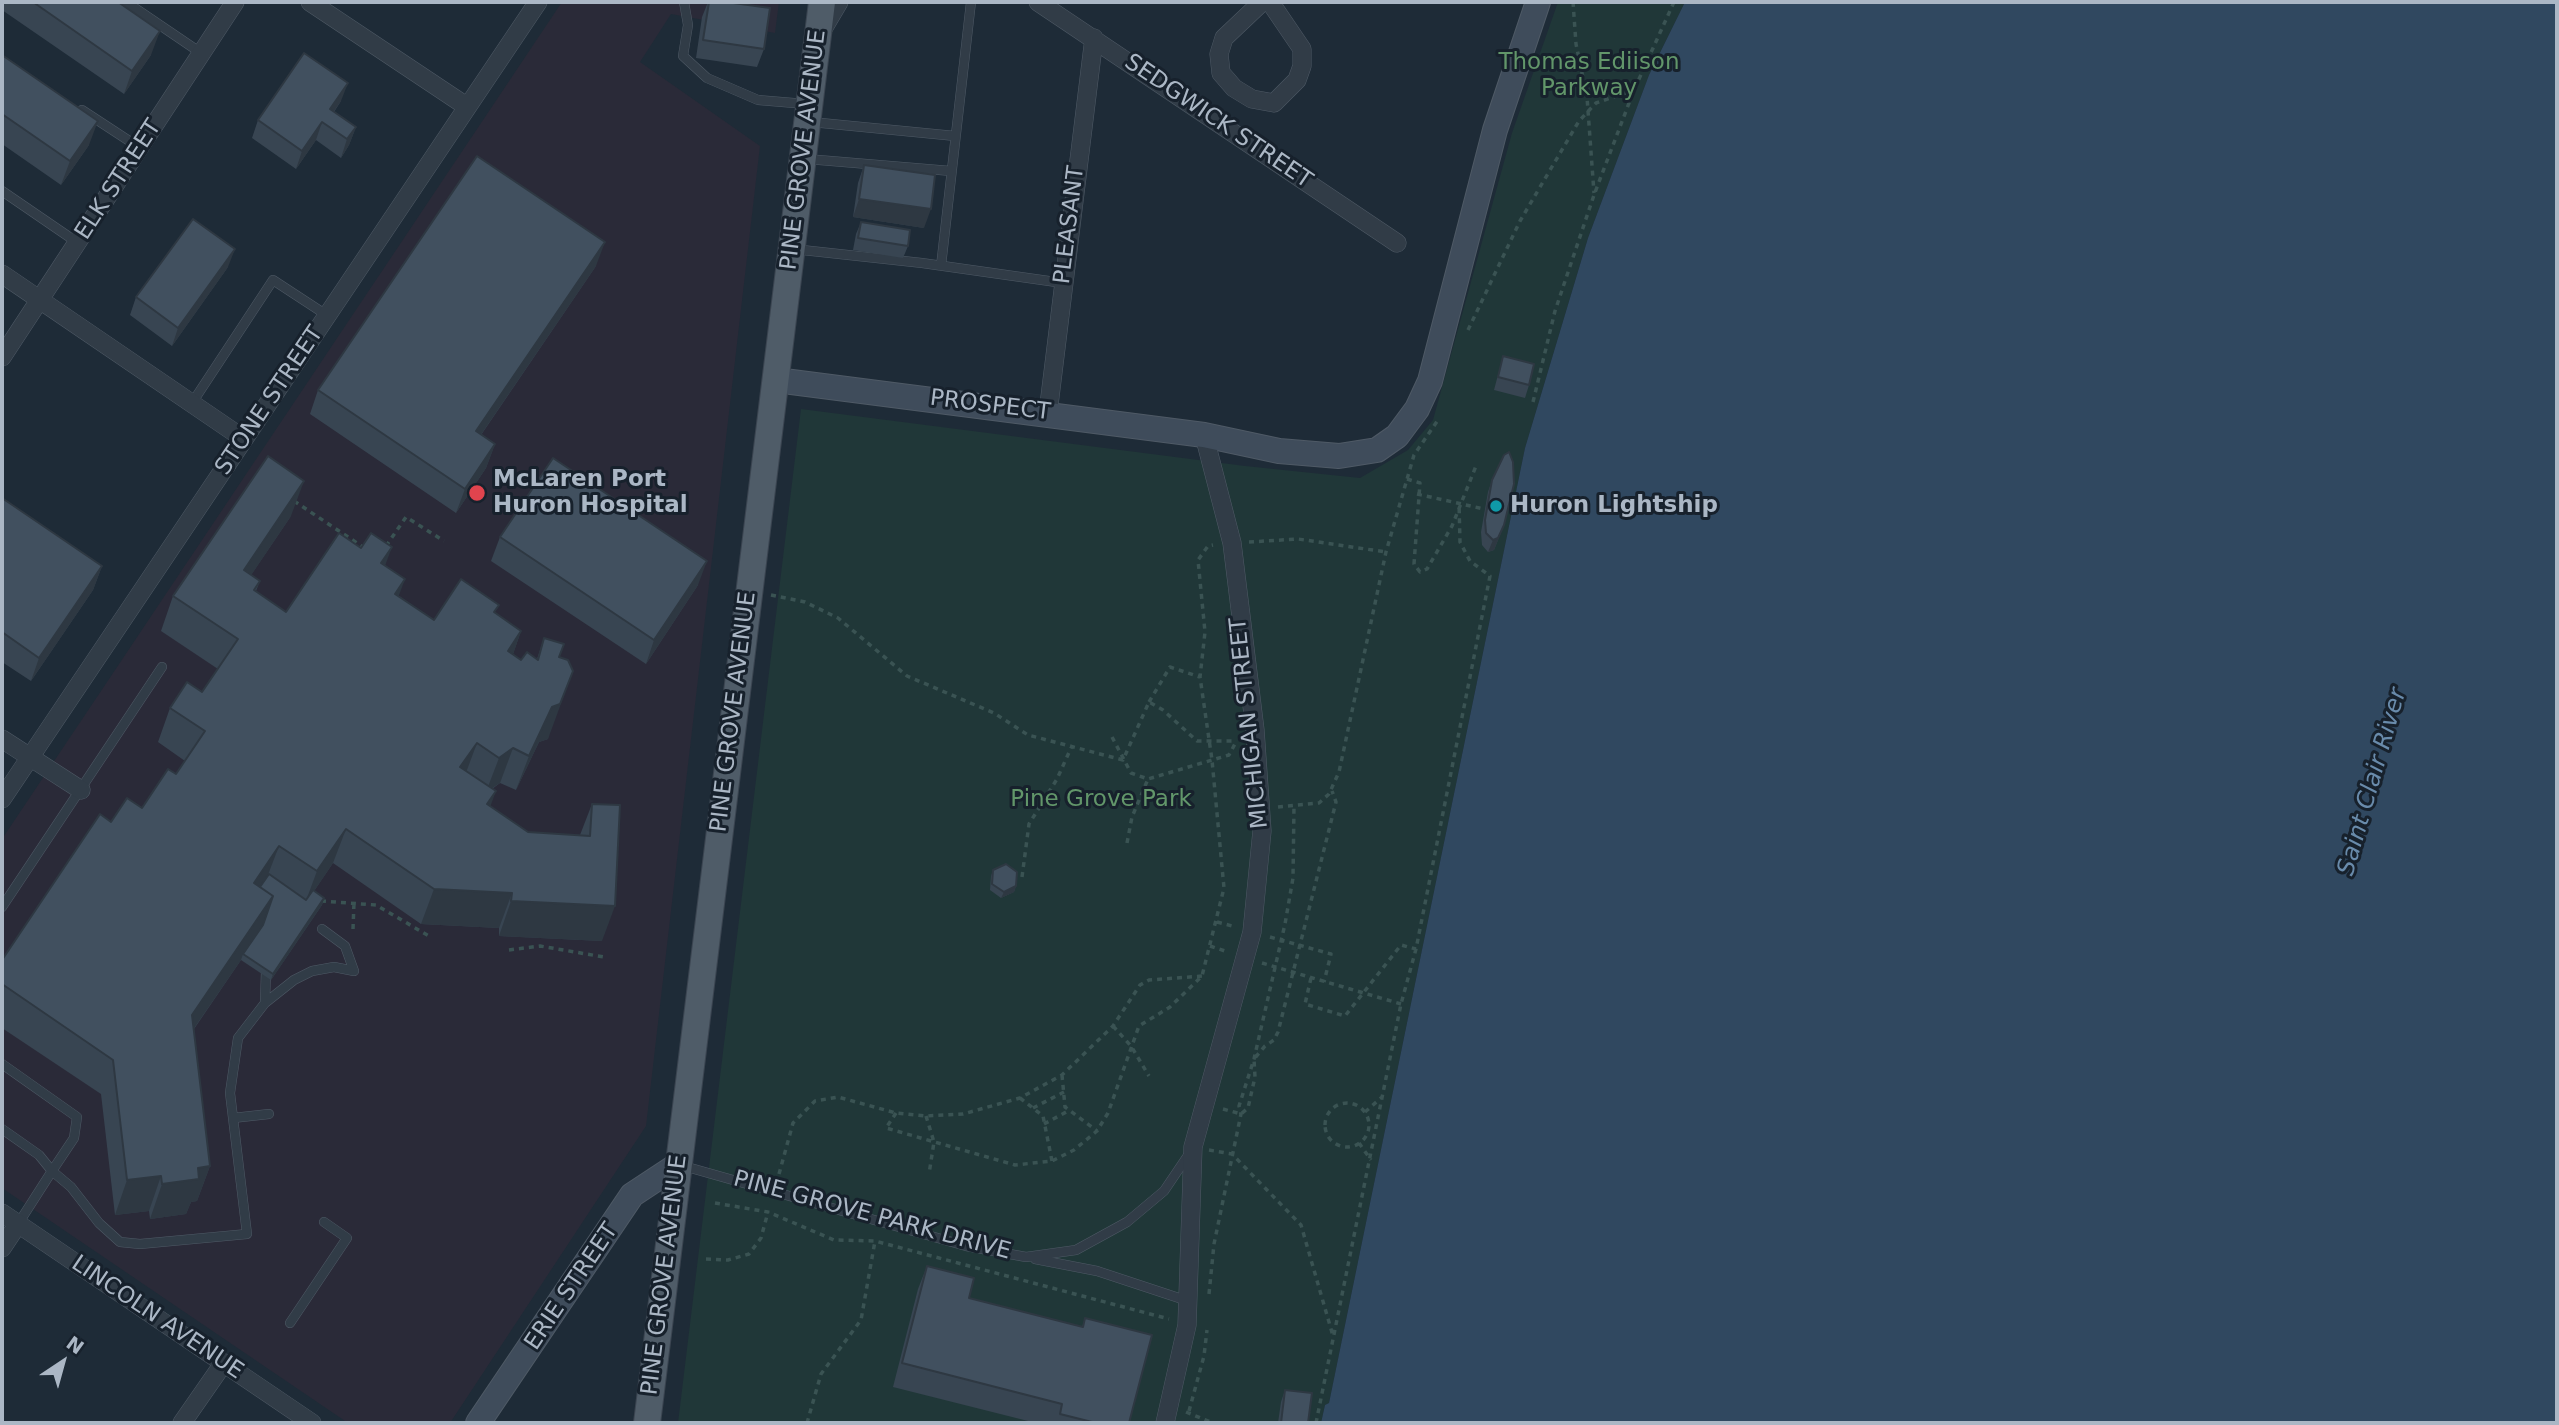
<!DOCTYPE html>
<html>
<head>
<meta charset="utf-8">
<style>
	body { margin:0 }
	#map { position:relative; width:2559px; height:1425px; overflow:hidden; background:#1e2b37; font-family:"DejaVu Sans",sans-serif }
	canvas { display:block }
	.frame { position:absolute; inset:0; border:4px solid #abb7c5; pointer-events:none }
	.north { position:absolute; left:28px; top:1327px; width:70px; height:70px; -webkit-text-stroke:5px #17212c; paint-order:stroke; rotate:36deg; font-size:19px; font-weight:700; line-height:28px; text-align:center; color:#abb7c5 }
	.north::after { content:''; display:block; margin:auto; width:24px; height:32px; background:#abb7c5; clip-path:polygon(50% 0,100% 100%,50% 72%,0 100%) }
</style>
</head>
<body>
<div id="map">
<canvas width="2559" height="1425"></canvas>
<div class="frame"></div>
<div class="north">N</div>
</div>
<script>
const ctx = document.querySelector('canvas').getContext('2d');
ctx.lineJoin = 'round';
function fill(path, color) { ctx.fillStyle = color; ctx.fill(path, 'evenodd'); }
const toPath = rows => new Path2D(rows.map(r => 'M' + r).join(''));
function strokePath(path, color, width, dash) { ctx.strokeStyle = color; ctx.lineWidth = width; ctx.lineCap = dash ? 'butt' : 'round'; ctx.setLineDash(dash || []); ctx.stroke(path); }
function write(font, color, halo, rows, align = 'center') {
  ctx.font = font + ' "DejaVu Sans",sans-serif'; ctx.lineWidth = 6; ctx.setLineDash([]); ctx.textBaseline = 'middle'; ctx.strokeStyle = halo; ctx.fillStyle = color; for (const [text, x, y, turn = 0] of rows) {
    ctx.save(); ctx.translate(x, y); ctx.rotate((+turn || 0) * Math.PI / 180); ctx.textAlign = isNaN(turn) ? turn : align; if (halo) ctx.strokeText(text, 0, 0); ctx.fillText(text, 0, 0); ctx.restore();
  }
}
const medical = toPath([
	[562,2,779,2,775,33,671,14,640,62,760,146,646,1126,450,1423,348,1423,2,1188,2,839]
]);
const green = toPath([
	[1558,2,1685,2,1649,75,1588,238,1525,448,1329,1403,1325,1405,1321,1423,678,1423,801,409,1245,466,1360,478,1408,450,1433,420,1512,133]
]);
const water = toPath([
	[1685,2,2557,2,2557,1423,1321,1423,1325,1405,1329,1403,1525,448,1588,238,1649,75]
]);
const path = toPath([
	[1573,2,1576,44,1587,97,1594,193],
	[1468,330,1520,221,1579,121,1596,103,1634,90],
	[1533,402,1555,311,1594,195,1634,90,1674,2],
	[1407,479,1420,483,1414,564,1420,572,1427,569,1452,526,1476,466],
	[1417,494,1484,509],
	[294,501,363,547],
	[1249,542,1298,539,1386,552],
	[386,546,406,517,444,541],
	[771,595,805,602,838,618,907,676,994,713,1028,735,1123,760,1149,702,1163,710,1197,741,1236,741],
	[1149,702,1170,667,1200,677],
	[1112,737,1131,773,1148,779,1229,755,1236,742],
	[1278,807,1319,803,1329,794,1339,772,1386,552,1414,455,1438,420],
	[1127,843,1132,817,1148,779],
	[1022,877,1029,824,1057,779,1071,748],
	[321,901,376,905,429,936],
	[1217,922,1236,927],
	[353,929,354,902],
	[1270,937,1331,954,1324,982],
	[1210,946,1228,952],
	[509,950,540,946,604,957],
	[1262,963,1401,1004],
	[1311,978,1305,1004,1345,1016,1401,945,1416,949],
	[1113,1026,1131,1046,1149,1076],
	[1062,1075,1065,1107,1097,1131],
	[1020,1098,1043,1116,1052,1161],
	'1325 1125a22 22 0 1 1 44 0a22 22 0 1 1-44 0Z',
	[1033,1108,1064,1092],
	[1223,1109,1241,1114,1248,1108,1255,1077,1254,1059,1265,1046,1274,1040,1278,1032,1336,802,1332,791],
	[1365,1112,1382,1097],
	[896,1113,886,1128,1015,1165,1052,1161,1074,1150,1097,1131,1108,1113,1139,1026,1170,1007,1202,976,1224,888,1212,760,1200,677,1205,632,1198,560,1208,546,1213,545],
	[926,1116,934,1142,929,1174],
	[1044,1124,1070,1110],
	[1359,1143,1371,1160],
	[1209,1150,1232,1154,1301,1225,1333,1336],
	[779,1174,793,1123,815,1101,838,1097,896,1113,926,1116,963,1114,1020,1098,1062,1075,1113,1026,1140,985,1149,980,1202,976],
	[715,1203,768,1212,834,1240,875,1241,1169,1319],
	[706,1259,728,1260,749,1254,761,1238,768,1212],
	[1209,1294,1214,1244,1241,1114,1239,1106,1254,1059,1285,924,1293,878,1294,806],
	[1189,1411,1204,1356,1207,1330],
	[1186,1412,1213,1423],
	[807,1423,821,1374,861,1320,875,1241],
	[1316,1423,1401,1004,1416,949,1490,576,1470,561,1460,542,1459,503]
]);
const lane = toPath([
	[126,2,201,53],
	[684,2,688,25,683,56,707,78,758,100,806,104],
	[82,110,140,148],
	[811,122,955,136],
	[807,159,951,171],
	[2,191,78,243],
	[793,249,922,263,1063,283],
	[941,266,971,2],
	[192,403,273,280,328,316],
	[2,907,162,667],
	[322,929,345,946,354,971],
	[265,1003,266,970],
	[2,1064,77,1117,74,1138,52,1171,39,1155,2,1129],
	[233,1118,269,1114],
	[680,1165,966,1246,1026,1257,1076,1250,1127,1222,1164,1191,1189,1154],
	[18,1224,52,1171,71,1187,99,1223,120,1242,140,1244,247,1234,230,1093,238,1038,265,1003,294,980,312,971,334,967,354,971],
	[1035,1259,1097,1271,1188,1301],
	[290,1323,347,1238,324,1222]
]);
const street = toPath([
	[310,2,466,106],
	[1038,2,1397,243],
	[1262,2,1224,38,1219,54,1221,73,1234,88,1252,99,1274,103,1297,80,1302,66,1302,49,1270,2],
	[823,29,839,2],
	[2,274,244,439],
	[2,357,235,2],
	[1048,413,1094,38],
	[2,739,81,790],
	[2,799,538,2],
	[2,1213,312,1423],
	[2,1248,18,1224],
	[182,1423,223,1364],
	[1165,1423,1187,1325,1193,1147,1252,932,1262,831,1255,730,1232,543,1204,435]
]);
const secondary = toPath([
	[776,380,1204,435,1279,451,1339,456,1377,450,1397,436,1417,409,1430,381,1495,130,1538,2],
	[478,1423,632,1195,679,1164]
]);
const primary = toPath([
	[647,1423,822,2]
]);
const wall = toPath([
	[2,2,118,2,151,55,124,94,2,10],
	[708,2,726,2,764,49,757,67,696,58,702,17],
	[2,55,89,145,61,185,2,144],
	[341,101,334,112,356,127,349,145,341,158,316,140,296,169,252,138,258,120],
	[864,165,924,228,853,217,858,183],
	[861,222,908,246,903,258,853,250,856,234],
	[596,266,481,435,495,444,486,468,456,513,310,414,318,390],
	[228,267,172,346,130,315,136,297],
	[1503,356,1529,385,1525,398,1494,390],
	[1492,480,1504,525,1494,550,1488,552,1482,545,1481,532,1488,492],
	[2,498,102,566,93,590,31,681,2,662],
	[291,516,251,575,260,581,256,591,286,612,385,566,399,596,434,620,496,614,521,631,513,654,521,660,537,659,544,638,559,657,548,739,539,742,516,790,500,783,492,789,490,807,528,832,580,835,592,804,602,941,499,936,499,928,421,924,333,863,314,891,324,898,322,905,271,980,241,960,194,1029,210,1166,197,1201,191,1202,186,1214,150,1219,149,1211,115,1215,101,1094,2,1028,2,960,111,822,142,808,176,774,185,761,158,742,170,708,202,692,218,669,161,631,173,596],
	[500,537,698,585,646,664,491,561],
	[993,870,1016,886,1014,892,1001,898,990,890,991,876],
	[927,1266,969,1298,1082,1327,1085,1318,1129,1423,1036,1423,893,1387,918,1289],
	[1285,1390,1308,1423,1278,1423,1281,1402]
]);
const shadedWall = toPath([
	[160,31,151,55,124,94,132,71],
	[348,83,341,101,325,124,330,109],
	[98,121,89,145,61,185,70,161],
	[322,122,316,140,296,169,302,151],
	[356,127,349,145,341,158,347,139],
	[859,199,931,209,924,228,853,217],
	[605,242,596,266,467,455,476,431],
	[235,249,228,267,172,346,178,328],
	[495,444,486,468,456,513,465,489],
	[304,481,291,516,231,605,244,570],
	[1504,525,1494,550,1488,552,1493,540],
	[392,547,379,582,381,563],
	[707,561,698,585,646,664,654,640],
	[102,566,93,590,31,681,39,658],
	[405,579,392,614,395,594],
	[521,631,509,666,508,651],
	[573,671,548,739,539,742,516,790,529,756,552,707],
	[477,743,464,778,460,767],
	[513,748,500,783,486,792,499,758],
	[496,791,483,826,487,804],
	[346,829,333,863,304,906,317,871],
	[279,846,266,880,244,912,254,883],
	[1016,886,1014,892,1001,898,1004,892],
	[434,889,512,893,499,928,421,924],
	[273,896,261,931,243,954,241,960,179,1050,192,1015],
	[324,898,322,905,271,980,273,974],
	[511,901,615,906,602,941,499,936],
	[210,1166,197,1201,191,1202,186,1214,150,1219,162,1184,198,1168],
	[161,1176,149,1211,115,1215,127,1180]
]);
const building = toPath([
	[33,2,118,2,160,31,132,71,33,2],
	[709,2,726,2,770,8,764,49,703,40,709,2],
	[304,53,348,83,330,109,356,127,347,139,322,122,302,151,258,120,304,53],
	[2,55,98,121,70,161,2,114,2,55],
	[477,156,605,242,476,431,495,444,465,489,318,390,477,156],
	[864,165,935,175,931,209,859,199,864,165],
	[193,219,235,249,178,328,136,297,193,219],
	[861,222,910,230,908,246,858,238,861,222],
	[1503,356,1534,364,1529,385,1498,377,1503,356],
	[1509,452,1513,462,1514,484,1504,525,1498,538,1493,540,1486,533,1485,520,1492,480,1504,455,1509,452],
	[268,456,304,481,244,570,260,581,254,590,286,612,339,533,361,548,371,533,392,547,381,563,405,579,395,594,434,620,461,579,499,605,494,612,521,631,508,651,521,660,527,652,538,660,544,638,564,644,559,657,568,660,573,671,560,704,552,707,529,756,513,748,499,758,477,743,460,767,496,791,487,804,528,832,590,836,592,804,620,805,615,906,511,901,512,893,434,889,346,829,317,871,279,846,254,883,273,896,192,1015,210,1166,198,1168,199,1179,162,1184,161,1176,127,1180,113,1060,2,984,2,960,100,814,111,822,127,798,142,808,168,769,176,774,205,731,170,708,187,682,202,692,238,639,173,596,268,456],
	[553,458,707,561,654,640,500,537,553,458],
	[2,498,102,566,39,658,2,632,2,498],
	[1006,864,1017,872,1016,886,1004,892,992,884,993,870,1006,864],
	[269,874,306,900,313,890,324,898,273,974,243,954,263,925,273,896,260,887,269,874],
	[927,1266,974,1278,969,1298,1083,1327,1085,1318,1152,1335,1129,1423,1096,1423,1060,1414,1062,1404,902,1363,927,1266],
	[1285,1390,1312,1393,1308,1423,1281,1423,1285,1390]
]);
const markers = [
	[477,493,9,"#e0444e"],
	[1496,506,7,"#0f9aa8"]
];
const parkNames = [
	["Thomas Ediison",1589,63],
	["Parkway",1589,89],
	["Pine Grove Park",1101,800]
];
const streetNames = [
	["SEDGWICK STREET",1218,122,34],
	["PINE GROVE AVENUE",804,150,-83],
	["ELK STREET",119,180,-57],
	["PLEASANT",1070,225,-83],
	["STONE STREET",270,401,-56],
	["PROSPECT",990,406,7],
	["PINE GROVE AVENUE",734,712,-83],
	["MICHIGAN STREET",1250,723,-96],
	["PINE GROVE PARK DRIVE",872,1216,15],
	["PINE GROVE AVENUE",665,1275,-83],
	["ERIE STREET",572,1287,-56],
	["LINCOLN AVENUE",157,1318,34]
];
const poiNames = [
	["McLaren Port",493,480],
	["Huron Hospital",493,506],
	["Huron Lightship",1510,506]
];
const waterNames = [
	["Saint Clair River",2373,782,-74]
];
fill(medical, '#2a2a38');
fill(green, '#203738');
fill(water, '#304860');
strokePath(lane, '#4f5a66', 10);
strokePath(street, '#4f5a66', 19);
strokePath(secondary, '#4f5a66', 26);
strokePath(primary, '#3b4551', 28);
strokePath(path, '#3a5353', 3.5, [5, 5]);
strokePath(lane, '#313c47', 9);
strokePath(street, '#313c47', 18);
strokePath(secondary, '#3f4c5b', 24);
strokePath(primary, '#4f5c68', 26);
fill(wall, '#384552');
fill(shadedWall, '#2e3842');
fill(building, '#41505f');
strokePath(building, '#2e3842', 2);
for (const [x, y, r, color] of markers) { const dot = new Path2D(); dot.arc(x, y, r, 0, 2 * Math.PI); ctx.fillStyle = color; ctx.fill(dot); strokePath(dot, '#17212c', 2.5); }
write('23px', '#62966a', '#17212c', parkNames);
write('23px', '#abb7c5', '#17212c', streetNames);
write('bold 23px', '#abb7c5', '#17212c', poiNames, 'left');
write('italic 24px', '#698bab', '#17212c', waterNames);
</script>
</body>
</html>
